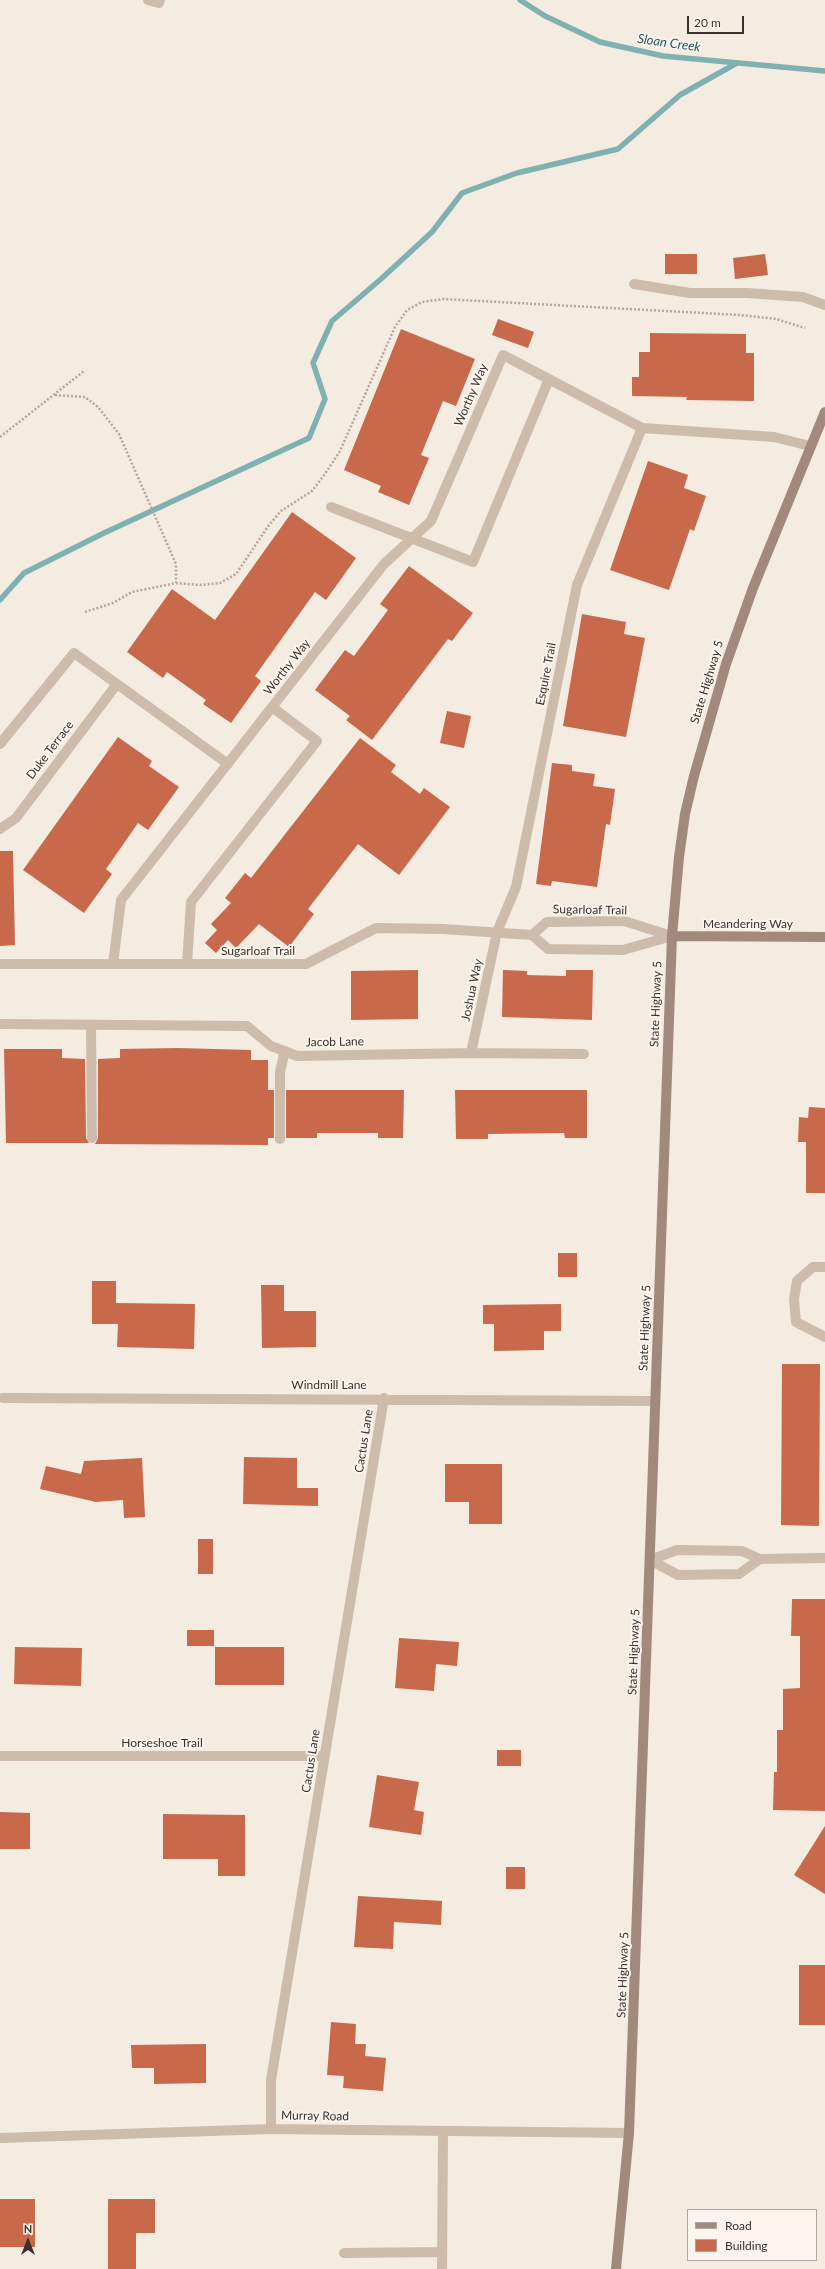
<!DOCTYPE html>
<html>
<head>
<meta charset="utf-8">
<style>
	body { margin:0 }
	#map { position:relative; width:825px; height:2269px; overflow:hidden; background:#f4ebe1; font-family:Lato,sans-serif }
	canvas { display:block }
	.legend { position:absolute; left:687px; top:2209px; width:130px; height:52px; box-sizing:border-box; background:#fbf5ee; border:1px solid #aea6a0; margin:0; padding:5px 7px; list-style:none; font-size:12px; color:#3b302b }
	.legend li { display:flex; align-items:center; gap:8px; height:20px }
	.legend b { width:20px; border:1px solid #aea6a0 }
	.north { position:absolute; left:8px; top:2221px; width:40px; height:40px; -webkit-text-stroke:3px #fbf5ee; paint-order:stroke; rotate:0deg; font-size:11px; font-weight:700; line-height:16px; text-align:center; color:#3b302b }
	.north::after { content:''; display:block; margin:auto; width:14px; height:18px; background:#3b302b; clip-path:polygon(50% 0,100% 100%,50% 72%,0 100%) }
	.scale { position:absolute; left:687px; top:16px; width:57px; height:18px; box-sizing:border-box; border:2px solid #3b302b; border-top:0; padding-left:5px; font-size:12px; line-height:14px; white-space:nowrap; color:#3b302b; -webkit-text-stroke:3px #fbf5ee; paint-order:stroke }
</style>
</head>
<body>
<div id="map">
<canvas width="825" height="2269"></canvas>
<ul class="legend">
<li><b style="height:5px;background:#a18a7d"></b>Road</li>
<li><b style="height:11px;background:#c8694b"></b>Building</li>
</ul>
<div class="north">N</div>
<div class="scale">20 m</div>
</div>
<script>
const ctx = document.querySelector('canvas').getContext('2d');
ctx.lineJoin = 'round';
const toPath = rows => new Path2D(rows.map(r => 'M' + r).join(''));
function strokePath(path, color, width, dash) { ctx.strokeStyle = color; ctx.lineWidth = width; ctx.lineCap = dash ? 'butt' : 'round'; ctx.setLineDash(dash || []); ctx.stroke(path); }
function fill(path, color) { ctx.fillStyle = color; ctx.fill(path, 'evenodd'); }
function write(font, color, halo, rows, align = 'center') {
  ctx.font = font + ' Lato,sans-serif'; ctx.lineWidth = 4; ctx.setLineDash([]); ctx.textBaseline = 'middle'; ctx.strokeStyle = halo; ctx.fillStyle = color; for (const [text, x, y, turn = 0] of rows) {
    ctx.save(); ctx.translate(x, y); ctx.rotate((+turn || 0) * Math.PI / 180); ctx.textAlign = isNaN(turn) ? turn : align; if (halo) ctx.strokeText(text, 0, 0); ctx.fillText(text, 0, 0); ctx.restore();
  }
}
const stream = toPath([
	[520,0,545,16,600,42,663,56,825,71],
	[0,600,24,573,104,533,309,438,325,399,313,363,332,321,381,279,432,232,462,193,517,173,618,149,680,95,737,63]
]);
const building = toPath([
	[665,254,697,254,697,274,665,274],
	[765,254,768,275,735,279,733,258],
	[498,319,534,332,528,348,492,335],
	[401,329,475,359,456,406,443,401,421,455,429,458,409,505,378,492,381,486,344,470],
	[650,333,746,334,746,353,754,353,754,401,686,400,687,397,632,396,632,377,639,377,639,352,650,352],
	[648,461,688,475,684,488,706,496,694,531,690,529,669,590,610,570],
	[292,512,356,558,326,600,315,592,255,676,261,681,231,723,203,704,206,700,167,672,163,678,127,652,172,589,215,620],
	[409,566,473,613,452,641,448,639,372,740,346,720,350,716,315,690,345,650,354,656,388,610,380,604],
	[582,614,626,622,624,634,645,638,626,737,563,726],
	[447,711,471,716,464,748,440,743],
	[118,737,152,761,149,766,179,787,148,830,138,823,106,869,112,874,84,913,23,870],
	[360,738,396,765,391,772,420,794,424,788,450,807,399,875,358,844,308,909,314,914,289,947,259,924,236,948,228,940,216,953,205,943,217,930,211,924,231,903,225,898,245,873,251,878],
	[552,763,572,765,572,771,595,774,593,786,615,789,610,825,606,824,597,887,552,881,551,886,536,884],
	[0,851,13,851,15,945,0,946],
	[418,970,418,1019,351,1020,351,971],
	[503,970,527,971,527,975,566,976,566,970,593,970,592,1020,502,1017],
	[178,1048,251,1050,251,1060,268,1060,268,1090,274,1090,274,1138,268,1138,268,1145,95,1144,98,1138,98,1059,120,1058,120,1049],
	[4,1049,62,1049,62,1058,85,1059,86,1138,89,1143,6,1143],
	[286,1090,404,1090,403,1138,378,1138,378,1133,317,1133,317,1138,286,1138],
	[455,1090,587,1090,587,1138,565,1138,564,1133,488,1134,488,1139,456,1139],
	[809,1107,825,1108,825,1193,806,1193,806,1142,798,1142,799,1117,808,1118],
	[558,1253,577,1253,577,1277,558,1277],
	[92,1281,116,1281,116,1303,195,1304,194,1349,117,1347,118,1324,92,1324],
	[261,1285,284,1285,284,1311,316,1311,316,1347,262,1348],
	[561,1304,561,1331,544,1331,544,1350,494,1351,494,1324,483,1324,483,1305],
	[782,1364,820,1364,819,1526,781,1525],
	[244,1457,297,1458,297,1488,318,1488,318,1506,243,1504],
	[142,1458,145,1517,124,1518,123,1500,96,1502,40,1489,46,1466,81,1474,84,1461],
	[445,1464,502,1464,502,1524,469,1524,469,1502,445,1502],
	[198,1539,213,1539,213,1574,198,1574],
	[792,1599,825,1599,825,1811,773,1810,774,1772,777,1772,777,1730,783,1730,783,1689,800,1688,800,1636,791,1636],
	[187,1630,214,1630,214,1646,187,1646],
	[399,1638,459,1642,457,1666,436,1664,434,1691,395,1688],
	[15,1647,82,1648,81,1686,14,1684],
	[215,1647,284,1647,284,1685,215,1685],
	[497,1750,521,1750,521,1766,497,1766],
	[377,1775,419,1782,414,1810,424,1812,421,1835,369,1827],
	[0,1812,30,1813,30,1849,0,1849],
	[163,1814,245,1815,245,1876,218,1876,218,1859,163,1859],
	[825,1826,825,1894,794,1875],
	[506,1867,525,1867,525,1889,506,1889],
	[358,1896,442,1901,441,1925,394,1922,393,1949,354,1947],
	[799,1965,825,1965,825,2025,799,2025],
	[331,2022,356,2024,355,2044,366,2044,365,2056,386,2058,383,2091,343,2088,344,2076,327,2075],
	[206,2044,206,2083,154,2084,154,2068,132,2068,131,2045],
	[0,2199,35,2199,35,2247,0,2247],
	[108,2199,155,2199,155,2233,136,2233,136,2269,108,2269]
]);
const path = toPath([
	[55,395,85,397,98,407,119,434,176,564,176,583],
	[0,437,84,371],
	[85,612,113,603,132,592,176,583,200,585,220,583,236,574,269,525,281,511,312,491,325,474,340,451,395,327,407,310,422,302,443,299,740,315,776,319,805,328]
]);
const lane = toPath([
	[148,0,159,3,160,0],
	[634,284,690,293,747,293,803,297,825,305],
	[331,507,473,562,549,379],
	[91,1025,92,1138],
	[280,1139,280,1072,285,1051],
	[344,2253,442,2252],
	[442,2269,443,2131]
]);
const street = toPath([
	[0,744,74,653,228,764],
	[0,829,16,818,117,684],
	[532,935,547,922,624,921,672,936],
	[0,964,306,964,376,928,443,929,532,935,548,949,623,950,672,936],
	[113,964,121,900,384,564,431,521,503,355,642,428,774,437,810,446],
	[187,964,191,902,317,741,272,707],
	[0,1024,247,1026,271,1046,297,1056,471,1053,584,1054],
	[471,1053,497,932,516,887,577,585,642,428],
	[825,1267,813,1267,797,1281,794,1299,796,1322,825,1337],
	[3,1398,655,1401],
	[650,1560,677,1550,742,1551,760,1559,825,1558],
	[650,1560,678,1575,739,1574,760,1559],
	[0,1756,325,1756],
	[271,2129,271,2080,384,1398],
	[0,2138,271,2129,629,2133]
]);
const secondary = toPath([
	[672,936,825,937],
	[616,2269,629,2133,672,936,679,857,685,814,694,776,726,664,753,588,825,412]
]);
const streetNames = [
	["Worthy Way",471,395,-67],
	["Worthy Way",287,667,-52],
	["Esquire Trail",546,674,-79],
	["State Highway 5",707,682,-73],
	["Duke Terrace",50,750,-53],
	["Sugarloaf Trail",590,910,1],
	["Meandering Way",748,924],
	["Sugarloaf Trail",258,951],
	["Joshua Way",472,990,-78],
	["State Highway 5",656,1004,-88],
	["Jacob Lane",335,1042,-1],
	["State Highway 5",645,1328,-88],
	["Windmill Lane",329,1385],
	["Cactus Lane",364,1441,-81],
	["State Highway 5",634,1652,-88],
	["Horseshoe Trail",162,1743],
	["Cactus Lane",311,1761,-81],
	["State Highway 5",623,1975,-88],
	["Murray Road",315,2116,1]
];
const waterNames = [
	["Sloan Creek",669,43,8]
];
strokePath(stream, '#7fb0b2', 5.5);
fill(building, '#c8694b');
strokePath(path, '#b9a596', 2.5, [2, 2]);
strokePath(lane, '#cdbbac', 10);
strokePath(street, '#cdbbac', 10);
strokePath(secondary, '#a18a7d', 10);
write('12px', '#3b302b', '#fbf5ee', streetNames);
write('italic 13px', '#1f5a5e', '#fbf5ee', waterNames);
</script>
</body>
</html>
